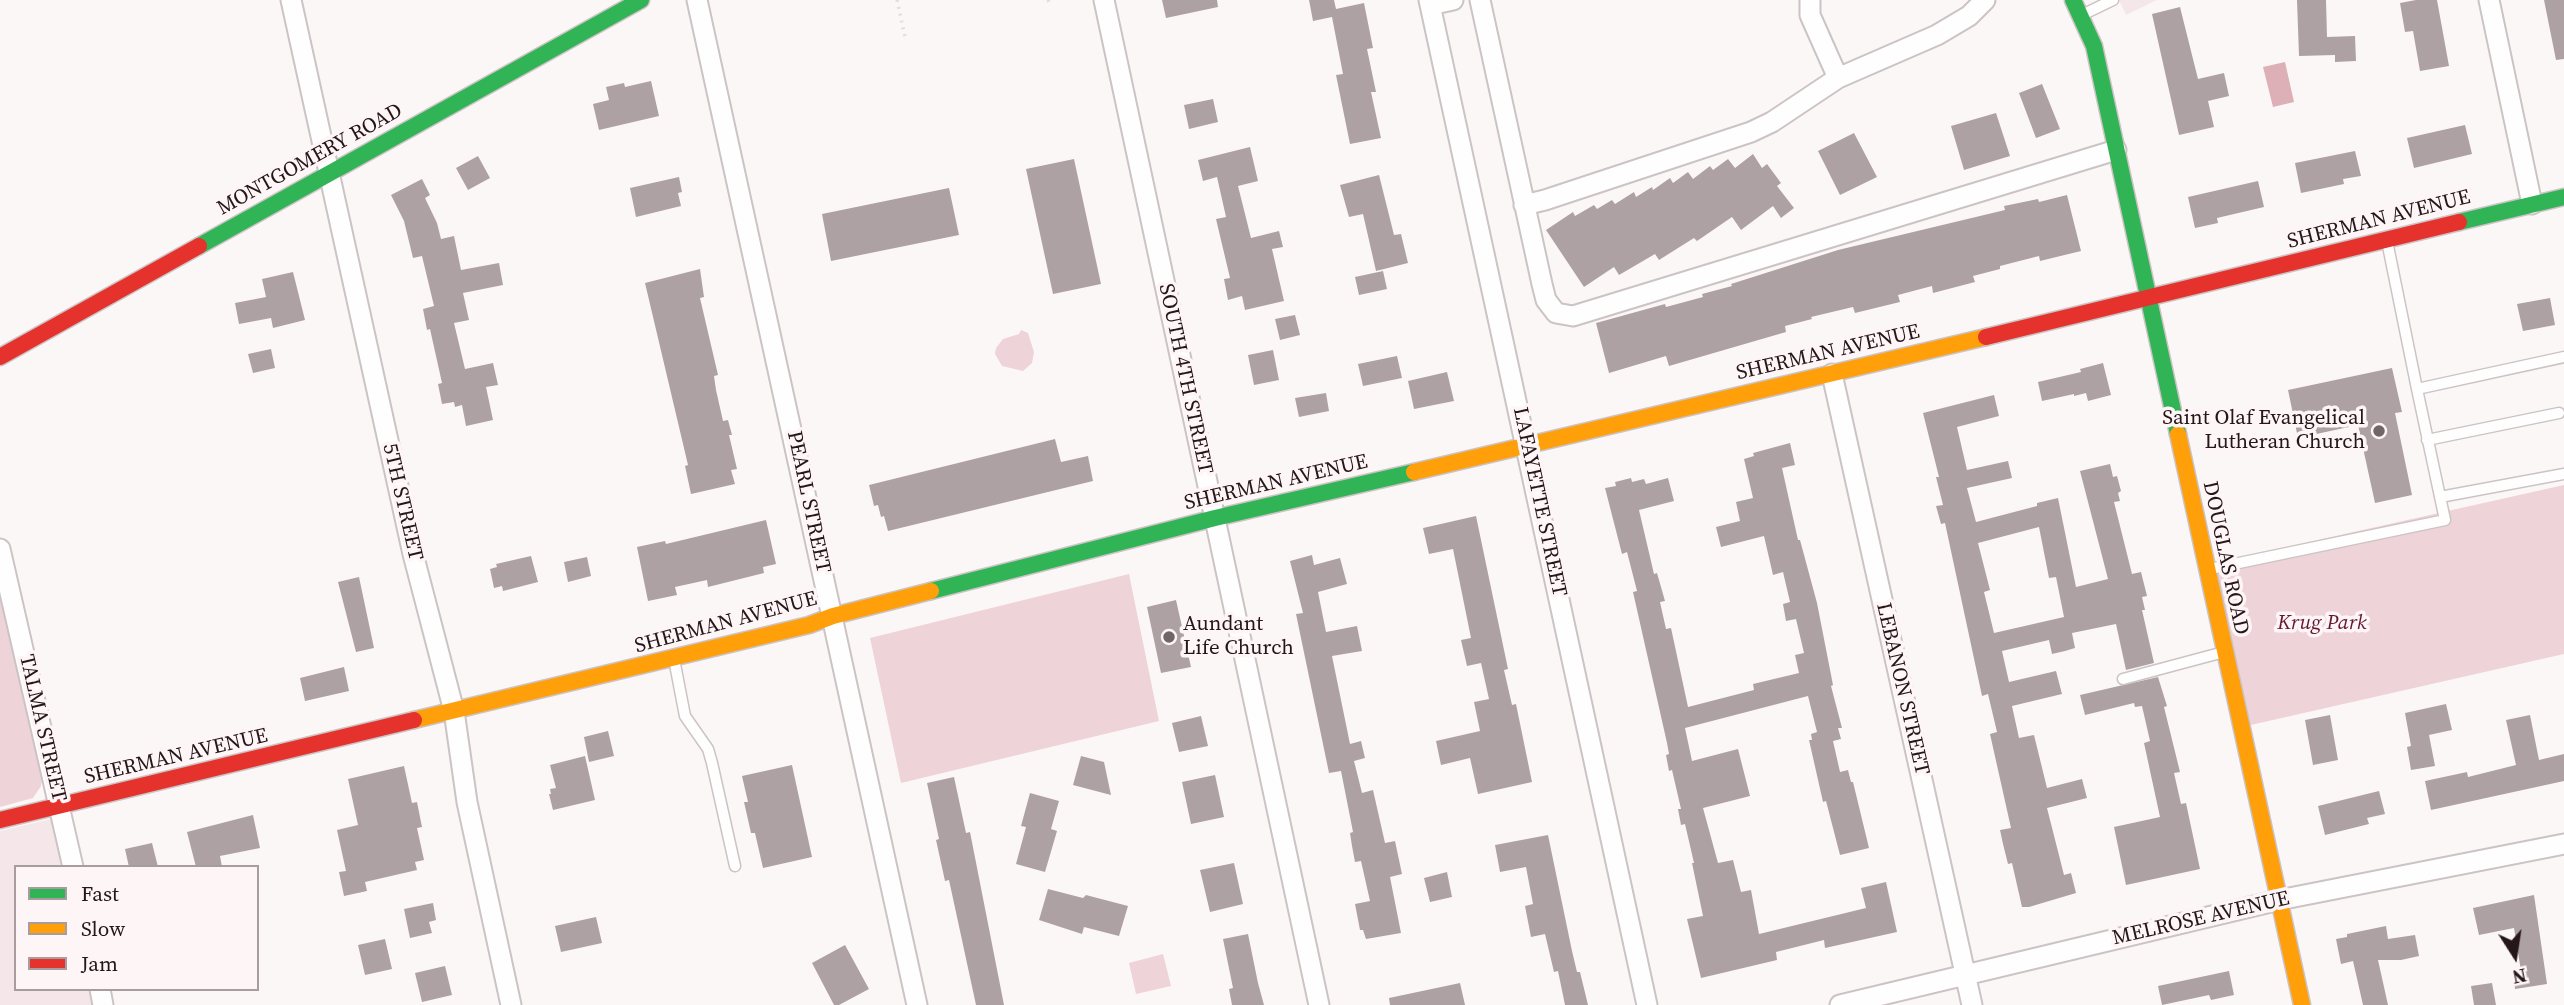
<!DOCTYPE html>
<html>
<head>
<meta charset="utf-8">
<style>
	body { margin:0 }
	#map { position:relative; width:2564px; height:1005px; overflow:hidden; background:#fcf7f7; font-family:"Source Serif 4",serif }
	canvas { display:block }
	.legend { position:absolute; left:14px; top:865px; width:245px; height:126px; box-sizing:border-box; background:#fef5f6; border:2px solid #a79c9e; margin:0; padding:9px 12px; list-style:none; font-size:21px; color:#241619 }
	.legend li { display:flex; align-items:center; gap:14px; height:35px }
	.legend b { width:35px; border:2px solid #a79c9e }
	.north { position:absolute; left:2480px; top:921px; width:70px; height:70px; -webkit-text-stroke:5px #fef5f6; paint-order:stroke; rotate:168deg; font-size:19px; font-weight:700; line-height:28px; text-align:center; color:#241619 }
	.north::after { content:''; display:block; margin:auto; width:24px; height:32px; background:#241619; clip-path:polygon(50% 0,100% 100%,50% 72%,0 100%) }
</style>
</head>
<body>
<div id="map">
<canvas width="2564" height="1005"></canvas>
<ul class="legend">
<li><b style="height:9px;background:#30b455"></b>Fast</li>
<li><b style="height:9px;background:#ff9f0a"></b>Slow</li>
<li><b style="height:9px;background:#e5322d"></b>Jam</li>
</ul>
<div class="north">N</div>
</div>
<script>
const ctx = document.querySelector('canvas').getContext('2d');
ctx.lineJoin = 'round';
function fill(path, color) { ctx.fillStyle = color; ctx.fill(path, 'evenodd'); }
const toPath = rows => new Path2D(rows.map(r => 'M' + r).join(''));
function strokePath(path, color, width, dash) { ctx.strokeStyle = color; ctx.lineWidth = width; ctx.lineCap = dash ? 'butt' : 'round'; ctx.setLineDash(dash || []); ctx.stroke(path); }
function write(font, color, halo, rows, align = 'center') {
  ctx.font = font + ' "Source Serif 4",serif'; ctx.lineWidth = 7; ctx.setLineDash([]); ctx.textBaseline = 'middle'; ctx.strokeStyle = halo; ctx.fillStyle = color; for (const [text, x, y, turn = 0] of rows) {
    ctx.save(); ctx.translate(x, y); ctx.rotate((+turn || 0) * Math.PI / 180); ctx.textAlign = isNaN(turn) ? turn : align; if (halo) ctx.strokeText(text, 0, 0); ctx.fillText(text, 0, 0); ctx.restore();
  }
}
const built = toPath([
	[2119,0,2157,0,2126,15],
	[51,819,62,867,16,867,16,989,89,989,92,1005,0,1005,0,831]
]);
const green = toPath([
	[1021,330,1028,333,1034,352,1032,363,1023,371,1002,366,995,354,996,348,1003,339,1019,334],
	[2564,485,2564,654,2242,727,2206,565],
	[1129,574,1159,721,901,783,870,638],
	[0,585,42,778,41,786,33,798,0,807],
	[1163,954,1171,986,1136,994,1129,963]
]);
const water = toPath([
	[2285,62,2294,102,2273,107,2263,67]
]);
const building = toPath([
	[1162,0,1217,0,1218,7,1166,18],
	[1309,0,1334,0,1336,9,1364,3,1373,48,1367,49,1376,92,1371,92,1381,138,1350,144,1336,75,1343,74,1332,17,1313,21],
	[2297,0,2326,0,2327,37,2355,36,2356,61,2335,62,2335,55,2299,56],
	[2416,0,2437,0,2449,66,2420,71,2413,31,2405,32,2400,3],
	[2544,0,2564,0,2564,59,2556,60],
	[2180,7,2198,79,2224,73,2229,96,2208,101,2214,127,2179,135,2152,14],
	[651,81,659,116,599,130,593,104,609,100,606,87,624,83,625,87],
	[2042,84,2060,129,2036,138,2019,93],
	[1213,99,1218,122,1189,129,1184,105],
	[1996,113,2010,156,1964,170,1951,126],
	[2465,125,2472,154,2414,168,2407,138],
	[1854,133,1877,177,1840,195,1818,151],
	[1250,147,1258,181,1238,186,1251,238,1279,231,1283,247,1272,249,1284,301,1245,310,1242,296,1228,300,1224,279,1230,278,1216,219,1226,217,1217,177,1203,181,1198,160],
	[2355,151,2361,176,2343,179,2344,184,2301,193,2295,163],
	[1753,154,1762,168,1767,164,1781,183,1777,186,1794,208,1781,218,1773,206,1741,230,1732,217,1697,241,1694,238,1659,260,1655,254,1619,275,1614,267,1584,287,1546,230,1573,212,1575,216,1594,205,1597,209,1612,200,1615,204,1634,192,1636,197,1652,187,1653,190,1670,178,1673,183,1688,172,1693,179,1710,166,1713,170,1728,159,1735,168],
	[478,156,490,178,468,190,456,168],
	[1074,159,1101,284,1053,294,1026,169],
	[1379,175,1394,235,1401,234,1408,263,1376,271,1363,214,1349,217,1340,185],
	[679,177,682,192,678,193,681,206,636,217,630,188],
	[422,179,430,195,425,198,437,223,441,239,454,236,461,270,499,263,503,285,463,293,469,320,454,323,465,369,493,363,498,385,486,387,493,420,466,426,462,405,455,407,454,402,442,404,438,384,442,383,430,329,427,330,423,309,434,306,422,256,413,258,404,221,391,195],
	[2258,181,2264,207,2217,218,2218,223,2195,228,2188,197],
	[949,188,959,235,831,261,822,214],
	[2067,195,2081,251,2040,261,2039,256,2000,266,2000,269,1973,276,1975,282,1933,293,1932,286,1898,295,1900,302,1855,313,1853,307,1811,317,1812,319,1785,326,1786,332,1669,366,1666,356,1609,373,1596,323,1665,304,1666,307,1703,297,1702,294,1732,286,1731,284,1838,250,2005,210,2004,206,2038,199,2039,202],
	[700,269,704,297,700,298,718,375,714,376,716,390,723,421,728,420,732,435,729,435,737,469,731,470,735,484,691,494,685,466,688,465,645,283],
	[1383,271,1387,289,1359,295,1355,277],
	[293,272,305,320,273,328,271,318,239,324,235,303,266,297,262,279],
	[2550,298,2555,325,2523,331,2517,304],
	[1295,315,1300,335,1280,340,1275,319],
	[271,349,275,368,253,373,248,354],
	[1273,350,1279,380,1254,385,1248,355],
	[1397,356,1402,378,1363,386,1358,364],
	[2103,363,2111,395,2088,401,2086,393,2074,396,2074,394,2042,401,2038,382,2081,372,2080,369],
	[2392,368,2402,412,2395,413,2412,495,2375,503,2358,425,2298,438,2288,390],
	[1447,372,1454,401,1414,409,1408,381],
	[1326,393,1329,411,1299,417,1295,398],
	[1994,395,1999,416,1957,427,1967,470,2008,461,2012,478,1967,488,1976,522,2037,506,2037,503,2058,498,2076,587,2108,579,2080,471,2110,464,2113,477,2117,476,2121,491,2118,493,2120,501,2114,502,2132,574,2141,572,2147,596,2142,597,2145,610,2142,610,2154,663,2126,670,2116,624,2072,633,2075,648,2065,651,2052,654,2049,640,2002,651,2009,682,2056,671,2062,694,2012,706,2019,738,2034,735,2047,788,2082,779,2087,798,2047,808,2064,875,2071,873,2076,893,2029,907,2022,907,2012,863,2008,864,2003,844,2000,830,2011,828,1990,734,1997,732,1988,694,1982,696,1945,523,1941,524,1936,506,1943,505,1936,477,1939,477,1923,413],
	[2039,527,2049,578,2056,577,2064,617,1994,633,1984,592,1990,590,1978,543],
	[1055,439,1061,462,1088,456,1093,481,888,531,884,516,881,517,878,505,874,506,869,485],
	[1790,443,1795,465,1782,468,1798,540,1800,540,1817,603,1833,685,1831,686,1842,728,1838,728,1841,739,1833,741,1840,772,1848,770,1851,782,1853,782,1869,848,1840,855,1826,801,1823,802,1809,740,1812,740,1811,734,1817,732,1808,696,1685,728,1692,761,1738,749,1750,796,1703,808,1718,863,1733,860,1741,892,1751,890,1759,934,1866,908,1861,888,1886,882,1897,932,1825,948,1824,940,1776,952,1777,960,1701,978,1687,919,1703,916,1692,863,1694,863,1685,824,1681,825,1678,809,1681,809,1672,770,1669,771,1666,755,1669,754,1667,743,1633,592,1637,591,1627,552,1622,554,1605,488,1616,486,1615,482,1631,478,1632,482,1644,479,1646,484,1668,478,1674,501,1639,510,1654,574,1657,573,1665,601,1660,602,1666,629,1671,628,1688,707,1754,690,1753,684,1799,673,1795,655,1804,653,1796,619,1786,621,1783,604,1790,602,1783,572,1773,575,1764,536,1721,547,1716,527,1740,521,1736,502,1753,498,1744,459,1754,456,1753,453],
	[1476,516,1508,669,1504,670,1512,705,1516,704,1532,782,1478,794,1470,758,1441,765,1436,741,1480,731,1474,702,1489,699,1481,663,1467,666,1461,640,1471,638,1453,549,1429,554,1423,528],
	[766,520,776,564,763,567,764,573,708,587,707,580,675,587,677,595,648,601,637,547,665,541,666,544],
	[1312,555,1314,565,1340,558,1347,584,1318,592,1326,632,1357,626,1362,651,1332,656,1350,744,1361,741,1365,758,1354,761,1362,793,1373,790,1385,843,1395,841,1402,874,1390,877,1401,933,1366,939,1363,930,1360,930,1355,904,1370,901,1361,861,1355,862,1352,846,1350,833,1353,832,1341,771,1329,773,1296,614,1303,613,1290,561],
	[531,556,538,582,503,591,502,586,494,588,490,569,497,567,496,564],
	[587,557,591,576,568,582,564,562],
	[359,577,374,648,356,652,338,582],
	[1176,600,1191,667,1161,673,1147,607],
	[344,667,349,691,305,701,300,678],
	[2158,677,2167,706,2164,707,2180,772,2174,773,2181,804,2186,803,2200,869,2126,885,2114,827,2160,817,2144,743,2150,741,2142,706,2135,707,2134,703,2085,715,2080,695],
	[2446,704,2452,730,2429,735,2435,766,2411,770,2407,747,2411,746,2405,713],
	[2330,715,2338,760,2313,765,2305,720],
	[2530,715,2539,760,2564,754,2564,781,2431,810,2425,781,2467,772,2468,777,2516,765,2506,720],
	[1201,716,1208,746,1179,752,1172,723],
	[608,731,614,756,589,762,584,737],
	[585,756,595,800,553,810,549,794,551,794,550,789,556,788,550,765],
	[1081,756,1104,762,1111,795,1073,785],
	[792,765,812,857,763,868,755,833,751,833,744,802,748,802,742,776],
	[404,766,412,803,417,802,422,827,417,828,424,860,415,862,417,870,365,882,367,891,344,896,339,872,346,871,337,830,358,825,348,779],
	[1215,775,1224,817,1191,824,1182,782],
	[954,777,966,833,970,832,1004,1005,976,1005,949,880,945,881,936,840,939,839,927,783],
	[2379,791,2385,814,2367,818,2369,824,2325,835,2318,806],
	[1030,793,1059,801,1051,829,1057,831,1045,872,1016,864,1026,827,1021,826],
	[253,815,260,848,220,856,222,867,196,867,187,832],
	[1548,835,1572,951,1577,972,1580,972,1588,1005,1565,1005,1558,971,1554,972,1545,934,1531,937,1525,906,1533,904,1526,867,1500,872,1495,845],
	[152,843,158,867,129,867,125,849],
	[1234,863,1243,904,1210,912,1200,870],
	[1447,872,1452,897,1430,902,1424,878],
	[1048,889,1083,898,1086,895,1128,906,1119,936,1084,927,1082,934,1039,920],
	[2534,895,2547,984,2515,989,2513,973,2521,971,2514,928,2479,935,2473,908],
	[433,903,436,920,429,922,432,933,410,938,404,909],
	[596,917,602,943,561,952,555,926],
	[2386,926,2388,939,2415,935,2419,956,2401,960,2378,960,2388,1005,2363,1005,2353,961,2341,964,2336,939,2347,937,2347,934],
	[1248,934,1258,983,1264,1005,1232,1005,1229,989,1233,988,1223,939],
	[385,939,392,969,365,975,358,945],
	[845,945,869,989,839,1005,834,1005,812,963],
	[445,966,452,995,422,1002,415,973],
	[2229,971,2234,995,2211,1000,2209,995,2162,1005,2158,986],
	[1460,983,1465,1005,1390,1005,1389,998],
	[2492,983,2496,1005,2474,1005,2471,986]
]);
const path = toPath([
	[897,0,905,37],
	[1048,0,1050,6]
]);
const lane = toPath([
	[2084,14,2113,0],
	[2387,241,2417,389],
	[2427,440,2559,413],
	[2440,497,2564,474],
	[2210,569,2445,520,2417,389,2564,357],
	[674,659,685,716,708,749,712,763,735,866],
	[2123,679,2224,652]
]);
const street = toPath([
	[291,0,413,554,454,711,467,802,511,1005],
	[697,0,917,1005],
	[1104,0,1319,1005],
	[1429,0,1647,1005],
	[1480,0,1542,284,1546,300,1556,313,1573,316,2116,150],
	[1810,0,1810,15,1838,78],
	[2489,0,2532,204],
	[1430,5,1453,0],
	[1524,205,1545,200,1751,132,1772,122,1838,78,1937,35,1969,16,1985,0],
	[1832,374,1972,1005],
	[0,549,73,867],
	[100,989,103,1005],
	[1840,1005,2279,900,2564,844]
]);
const fast = toPath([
	[2073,0,2094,46,2178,434],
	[2459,222,2564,197],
	[199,246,641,0],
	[931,591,1215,518,1414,472]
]);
const slow = toPath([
	[2178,434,2302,1005],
	[1414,472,1986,337],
	[414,720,809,625,833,616,931,591]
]);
const jam = toPath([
	[1986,337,2459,222],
	[0,357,199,246],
	[0,820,414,720]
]);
const markers = [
	[2379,431,7,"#706567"],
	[1169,637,7,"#706567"]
];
const streetNames = [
	["MONTGOMERY ROAD",310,160,-29],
	["SHERMAN AVENUE",2379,220,-14],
	["SHERMAN AVENUE",1828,353,-13],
	["SOUTH 4TH STREET",1185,379,78],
	["SHERMAN AVENUE",1276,483,-13],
	["5TH STREET",402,502,77],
	["PEARL STREET",808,502,78],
	["LAFAYETTE STREET",1539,502,78],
	["DOUGLAS ROAD",2225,558,78],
	["SHERMAN AVENUE",726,623,-15],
	["LEBANON STREET",1902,689,77],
	["TALMA STREET",42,728,77],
	["SHERMAN AVENUE",176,757,-13],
	["MELROSE AVENUE",2201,919,-13]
];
const poiNames = [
	["Saint Olaf Evangelical",2365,419],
	["Lutheran Church",2365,443],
	["Aundant",1183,625,"left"],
	["Life Church",1183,649,"left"]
];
const parkNames = [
	["Krug Park",2322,624]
];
fill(built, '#f4e6e9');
fill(green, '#eed3d8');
fill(water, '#ddafb7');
fill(building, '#aea1a3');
strokePath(lane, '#ccc3c4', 13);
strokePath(street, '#ccc3c4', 23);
strokePath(fast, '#ccc3c4', 19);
strokePath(slow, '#ccc3c4', 19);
strokePath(jam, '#ccc3c4', 19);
strokePath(path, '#e1dede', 3.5, [2, 5]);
strokePath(lane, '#fffefe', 10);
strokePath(street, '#fffefe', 19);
strokePath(fast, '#30b455', 16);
strokePath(slow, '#ff9f0a', 16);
strokePath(jam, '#e5322d', 16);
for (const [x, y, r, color] of markers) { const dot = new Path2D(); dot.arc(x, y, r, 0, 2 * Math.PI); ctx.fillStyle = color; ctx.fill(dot); strokePath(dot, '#fef5f6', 2.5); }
write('21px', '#241619', '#fef5f6', streetNames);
write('21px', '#241619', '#fef5f6', poiNames, 'right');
write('italic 21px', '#651930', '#fef5f6', parkNames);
</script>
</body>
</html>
